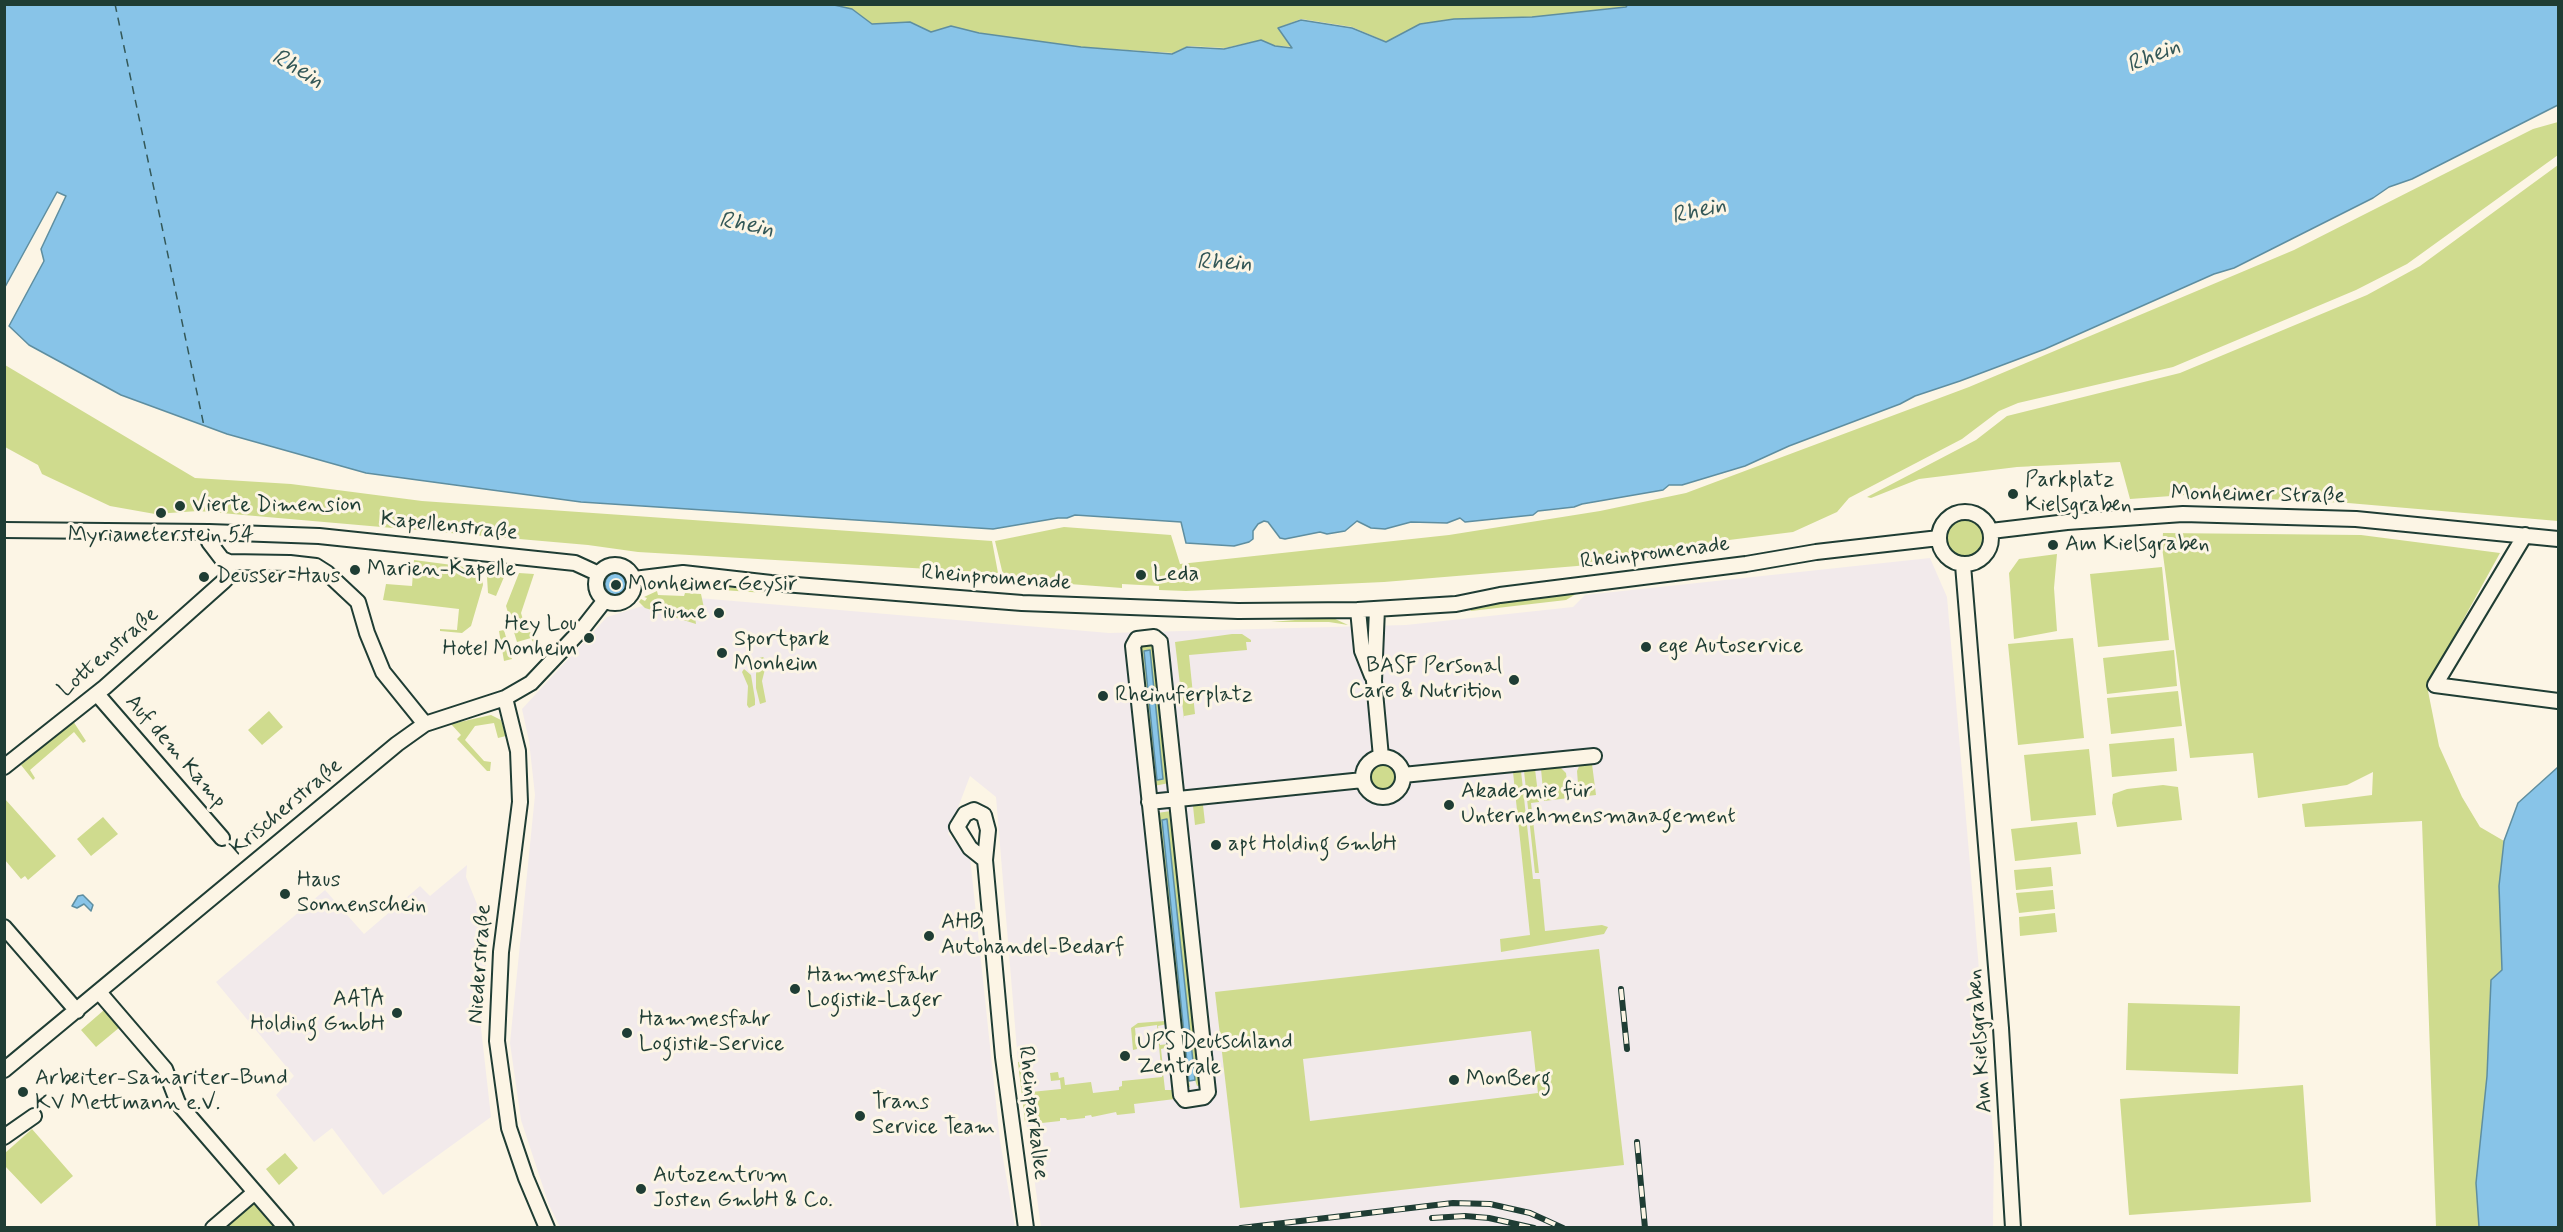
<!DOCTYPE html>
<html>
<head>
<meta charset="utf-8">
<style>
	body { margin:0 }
	#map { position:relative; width:2563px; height:1232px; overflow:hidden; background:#fcf5e5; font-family:Mynerve,sans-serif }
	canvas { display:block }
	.frame { position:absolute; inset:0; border:6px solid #1f3d34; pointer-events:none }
</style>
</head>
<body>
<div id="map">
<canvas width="2563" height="1232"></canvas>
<div class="frame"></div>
</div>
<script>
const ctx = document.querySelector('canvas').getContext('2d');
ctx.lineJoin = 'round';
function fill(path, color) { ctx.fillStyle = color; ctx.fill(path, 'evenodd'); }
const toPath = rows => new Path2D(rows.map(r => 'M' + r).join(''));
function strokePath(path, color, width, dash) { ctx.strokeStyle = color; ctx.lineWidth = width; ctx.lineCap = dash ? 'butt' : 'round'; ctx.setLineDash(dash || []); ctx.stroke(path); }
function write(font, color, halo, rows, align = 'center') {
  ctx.font = font + ' Mynerve,sans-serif'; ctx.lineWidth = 6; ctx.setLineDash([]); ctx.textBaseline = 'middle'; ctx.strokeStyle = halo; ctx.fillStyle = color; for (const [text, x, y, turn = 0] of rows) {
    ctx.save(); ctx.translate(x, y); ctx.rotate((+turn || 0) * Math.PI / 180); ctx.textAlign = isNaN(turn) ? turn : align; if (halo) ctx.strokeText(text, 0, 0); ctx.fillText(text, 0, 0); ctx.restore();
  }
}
const built = toPath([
	[1930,558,1947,597,1994,1144,1993,1227,1041,1227,1018,1062,996,797,970,776,948,834,970,857,1000,1141,1015,1227,560,1227,549,1205,521,1120,510,1043,535,795,529,741,522,709,607,617,675,596,1109,633,1406,625,1573,607,1585,595],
	[467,865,466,877,481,914,490,916,481,1028,491,1117,383,1195,332,1128,314,1142,276,1095,294,1076,216,982,325,890,364,934,420,886,430,896]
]);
const green = toPath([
	[836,5,1628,5,1627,7,1533,17,1455,19,1421,24,1387,42,1352,27,1301,19,1278,28,1294,47,1275,46,1261,40,1225,48,1188,46,1173,53,1081,47,979,33,951,26,931,32,910,22,872,24,852,9],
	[2558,122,2558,155,2407,264,2356,290,2173,367,2018,403,1999,411,1962,439,1849,498,1837,512,1793,532,1729,540,1693,553,1577,566,1384,582,1186,591,1159,590,1159,586,1122,584,1122,588,1004,579,995,541,1064,527,1171,535,1180,564,1449,535,1600,511,1686,493,1969,387,2294,250,2533,129],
	[2558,165,2558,521,2348,503,2185,495,2130,499,2120,462,2017,467,1919,479,1871,498,1867,497,1976,440,2007,416,2180,373,2367,295,2420,266],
	[5,365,195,478,291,484,422,501,992,541,998,573,638,552,588,545,198,511,155,514,110,506,42,474,38,465,5,447],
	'1947 538a18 18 0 1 1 36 0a18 18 0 1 1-36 0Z',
	[2163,533,2361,535,2500,553,2441,660,2428,691,2439,746,2462,797,2480,827,2504,841,2499,886,2502,970,2491,980,2487,1076,2476,1183,2479,1227,2436,1227,2422,821,2305,827,2302,804,2372,795,2373,772,2347,785,2258,798,2253,753,2190,758,2162,547],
	[2057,554,2054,588,2057,631,2014,639,2009,573,2019,559],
	[414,560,460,566,470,569,482,577,483,585,471,626,462,633,440,631,440,629,457,630,459,609,383,600,386,584,412,586],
	[484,566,495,567,504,577,496,596,488,593,487,577,482,569],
	[2162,567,2169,640,2098,647,2090,574],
	[519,573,534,574,521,613,525,626,546,650,542,654,539,653,531,638,517,642,506,606],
	[662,581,697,582,765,593,665,586],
	[657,591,658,595,684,596,685,593,701,594,704,608,694,610,696,624,645,608,639,602,641,599,645,601,647,598,644,597],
	[1581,591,1566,600,1471,611,1470,608,1508,600],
	[1331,617,1348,625,1329,622,1271,622],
	[504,630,512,659,504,661,499,631],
	[1232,634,1242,634,1251,640,1251,642,1246,642,1247,650,1189,655,1195,714,1184,716,1184,719,1175,642],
	[2073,638,2084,738,2018,745,2008,644],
	[1154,644,1169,783,1154,786,1139,646],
	[1149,650,1163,779,1158,780,1144,651],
	[2174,650,2177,686,2107,694,2103,658],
	[763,657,767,661,762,681,766,702,760,704,756,688,756,674,759,658],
	[744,669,751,675,755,699,755,705,749,708,747,705,748,686,742,672],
	[2178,691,2182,726,2111,734,2107,698],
	[269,711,283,727,262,745,248,730],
	[491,715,501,720,506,736,498,738,494,723,475,726,465,740,484,761,491,762,490,771,487,771,457,739,461,735,451,724],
	[73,721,86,741,83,743,74,732,30,770,35,778,33,780,21,765],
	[2174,738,2177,771,2112,777,2109,744],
	[2089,749,2096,815,2031,821,2024,755],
	'1369 777a14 14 0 1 1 28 0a14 14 0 1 1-28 0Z',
	[1580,764,1592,764,1596,795,1579,797,1577,771],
	[1560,767,1566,773,1569,798,1544,801,1541,769],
	[1535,769,1539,802,1531,803,1539,873,1535,873,1524,771],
	[1521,771,1533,879,1540,879,1545,931,1602,925,1608,927,1604,934,1501,952,1500,939,1530,935,1513,772],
	[2163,785,2178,787,2182,820,2117,827,2112,803,2113,794,2127,789],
	[5,799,56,856,28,880,25,876,21,879,5,860],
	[1203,805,1205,823,1195,825,1193,806],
	[1171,811,1202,1085,1197,1086,1195,1080,1167,819,1162,819,1189,1081,1190,1087,1185,1087,1157,813],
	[103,817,118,834,91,856,77,839],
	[2077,822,2081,854,2015,861,2011,829],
	[2051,867,2053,886,2016,890,2014,870],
	[2053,890,2055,909,2019,913,2016,893],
	[2055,913,2057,932,2020,936,2019,917],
	[1599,949,1624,1165,1240,1208,1215,992],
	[1531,1031,1538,1093,1310,1121,1303,1059],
	[2128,1003,2240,1006,2238,1074,2126,1070],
	[104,1010,120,1027,96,1047,81,1030],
	[1165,1021,1167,1024,1158,1026,1160,1045,1169,1044,1169,1047,1161,1049,1163,1068,1172,1067,1172,1070,1163,1072,1165,1090,1174,1090,1175,1099,1134,1104,1135,1113,1117,1115,1116,1112,1092,1117,1091,1115,1085,1116,1085,1118,1067,1120,1066,1118,1060,1118,1060,1121,1042,1123,1041,1120,1025,1122,1018,1062,1036,1061,1036,1063,1027,1064,1031,1092,1061,1089,1060,1080,1051,1081,1050,1073,1058,1072,1059,1078,1064,1077,1065,1085,1091,1082,1093,1093,1119,1090,1119,1087,1122,1086,1122,1081,1162,1077,1157,1025,1135,1028,1137,1049,1133,1050,1131,1028,1138,1023],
	[2303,1085,2311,1202,2129,1215,2120,1099],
	[32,1129,73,1176,41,1204,5,1166,5,1153],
	[285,1153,298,1168,279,1185,266,1169],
	[254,1203,275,1227,225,1227]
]);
const water = toPath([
	[834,5,852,9,872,24,910,22,931,32,951,26,979,33,1081,47,1172,54,1187,47,1224,49,1261,40,1275,46,1292,48,1278,28,1301,20,1352,28,1386,42,1420,24,1454,19,1532,17,1626,7,1628,4,2558,5,2558,105,2412,179,2389,187,2373,198,2234,268,2214,274,2045,349,1960,381,1915,396,1900,404,1789,446,1745,466,1682,485,1669,485,1663,490,1582,504,1574,507,1538,511,1533,515,1465,522,1460,518,1447,523,1411,522,1385,529,1371,528,1357,521,1345,531,1327,534,1320,532,1285,539,1280,538,1268,522,1264,521,1258,524,1253,531,1253,539,1249,542,1234,546,1186,543,1181,522,1075,515,1067,518,1058,518,993,529,581,502,366,473,227,434,121,395,29,345,9,326,44,261,41,249,66,196,57,192,5,287,5,5,834,5],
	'605 584a11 11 0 1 1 22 0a11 11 0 1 1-22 0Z',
	[1150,650,1163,779,1157,780,1144,651,1150,650],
	[2558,767,2558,1227,2479,1227,2476,1183,2487,1076,2491,980,2502,970,2499,886,2504,841,2518,803,2558,767],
	[1167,819,1195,1080,1189,1081,1162,820,1167,819],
	[83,895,93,905,91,911,84,904,77,908,72,906,78,896,83,895]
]);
const ferry = toPath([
	[115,4,204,426]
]);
const minor = toPath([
	'1939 538a26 26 0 1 1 52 0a26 26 0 1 1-52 0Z',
	[4,530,209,532,319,536,575,563,599,574],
	[1991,531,2067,522,2183,514,2356,519,2558,539],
	[209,532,209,542,222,559,229,562,290,563,316,566,327,573,358,602,367,633,383,672,425,724],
	[2525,535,2435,685,2558,701],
	'596 584a19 19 0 1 1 38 0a19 19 0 1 1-38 0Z',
	[1963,565,2001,1028,2013,1228],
	[634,579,683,573,771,583,1022,603,1238,611,1358,610,1456,604,1500,595,1746,564,1816,552,1939,538],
	[1377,609,1374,681,1381,757],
	[1358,610,1362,651,1372,676],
	[1154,637,1160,642,1208,1092,1204,1097,1185,1100,1181,1095,1133,646,1137,639,1154,637],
	[97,694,222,838],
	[505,698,518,751,520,802,501,952,497,1041,509,1128,526,1178,547,1228],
	'1363 777a20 20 0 1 1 40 0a20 20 0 1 1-40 0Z',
	[4,767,105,687,224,581,228,577,229,562],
	[1403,775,1594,756],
	[1149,802,1363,780],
	[985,860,970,848,957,827,965,814,974,810,984,815,988,830,985,860,1003,1057,1026,1228],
	[4,927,77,1011],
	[99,992,165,1069,178,1103,286,1228],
	[4,1070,397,744,425,724,505,698,531,683,583,628,605,600],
	[4,1137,34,1116],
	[213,1228,255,1192]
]);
const rail = toPath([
	[1621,989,1627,1049],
	[1637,1142,1645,1228],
	[1432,1218,1465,1216,1489,1218,1534,1228],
	[1241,1228,1453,1203,1490,1204,1530,1213,1563,1228]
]);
const markers = [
	[2013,494,6,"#1f3d34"],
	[180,506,6,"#1f3d34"],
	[161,513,6,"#1f3d34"],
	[2053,545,6,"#1f3d34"],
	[355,570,6,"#1f3d34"],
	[1141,575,6,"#1f3d34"],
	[204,577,6,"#1f3d34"],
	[616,585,6,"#1f3d34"],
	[719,613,6,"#1f3d34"],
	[589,638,6,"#1f3d34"],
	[1646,647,6,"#1f3d34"],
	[722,653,6,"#1f3d34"],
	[1514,680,6,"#1f3d34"],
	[1103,696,6,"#1f3d34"],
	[1449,805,6,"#1f3d34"],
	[1216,845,6,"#1f3d34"],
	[285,894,6,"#1f3d34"],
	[929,936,6,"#1f3d34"],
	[795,989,6,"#1f3d34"],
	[397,1013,6,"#1f3d34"],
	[627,1033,6,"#1f3d34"],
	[1125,1056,6,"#1f3d34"],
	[1454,1080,6,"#1f3d34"],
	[23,1092,6,"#1f3d34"],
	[860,1116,6,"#1f3d34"],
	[641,1189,6,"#1f3d34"]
];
const poiNames = [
	["Parkplatz",2025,481],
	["Kielsgraben",2025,506],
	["Vierte Dimension",192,506],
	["Myriameterstein 54",161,536,"center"],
	["Am Kielsgraben",2065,545],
	["Marien-Kapelle",367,570],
	["Leda",1153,575],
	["Deusser-Haus",216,577],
	["Monheimer Geysir",628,585],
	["Fiume",707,613,"right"],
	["Hey Lou",577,625,"right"],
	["Hotel Monheim",577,650,"right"],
	["Sportpark",734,640],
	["Monheim",734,665],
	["ege Autoservice",1658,647],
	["BASF Personal",1502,667,"right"],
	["Care & Nutrition",1502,692,"right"],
	["Rheinuferplatz",1115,696],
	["Akademie für",1461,792],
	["Unternehmensmanagement",1461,817],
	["apt Holding GmbH",1228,845],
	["Haus",297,881],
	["Sonnenschein",297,906],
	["AHB",941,923],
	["Autohandel-Bedarf",941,948],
	["Hammesfahr",807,976],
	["Logistik-Lager",807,1001],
	["AATA",385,1000,"right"],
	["Holding GmbH",385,1025,"right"],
	["Hammesfahr",639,1020],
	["Logistik-Service",639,1045],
	["UPS Deutschland",1137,1043],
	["Zentrale",1137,1068],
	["Arbeiter-Samariter-Bund",35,1079],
	["KV Mettmann e.V.",35,1104],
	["MonBerg",1466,1080],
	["Trans",872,1103],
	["Service Team",872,1128],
	["Autozentrum",653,1176],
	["Josten GmbH & Co.",653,1201]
];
const streetNames = [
	["Monheimer Straße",2258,496,1],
	["Kapellenstraße",449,527,6],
	["Rheinpromenade",1655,554,-7],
	["Rheinpromenade",996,579,4],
	["Lottenstraße",109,653,-41],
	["Auf dem Kamp",175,752,49],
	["Krischerstraße",287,808,-40],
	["Niederstraße",481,964,-86],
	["Am Kielsgraben",1981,1041,-94],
	["Rheinparkallee",1032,1113,83]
];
const waterNames = [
	["Rhein",2154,57,-23],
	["Rhein",297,70,30],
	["Rhein",1699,212,-14],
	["Rhein",746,226,10],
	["Rhein",1224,264,1]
];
fill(built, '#f2eaeb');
fill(green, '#cfdb8e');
fill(water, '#88c4e8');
strokePath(water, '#5e8ea0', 1.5);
strokePath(ferry, '#345858', 1.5, [8, 6]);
strokePath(minor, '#1f3d34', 18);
strokePath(minor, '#fcf5e5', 14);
strokePath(rail, '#1f3d34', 6);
strokePath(rail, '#fcf5e5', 4, [11]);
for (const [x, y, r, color] of markers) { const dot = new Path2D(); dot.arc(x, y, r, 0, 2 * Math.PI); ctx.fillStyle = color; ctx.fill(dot); strokePath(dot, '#fcf5e5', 2); }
write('22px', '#1f3d34', '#fcf5e5', poiNames, 'left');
write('22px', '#1f3d34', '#fcf5e5', streetNames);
write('italic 24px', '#345858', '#fcf5e5', waterNames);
</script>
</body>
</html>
